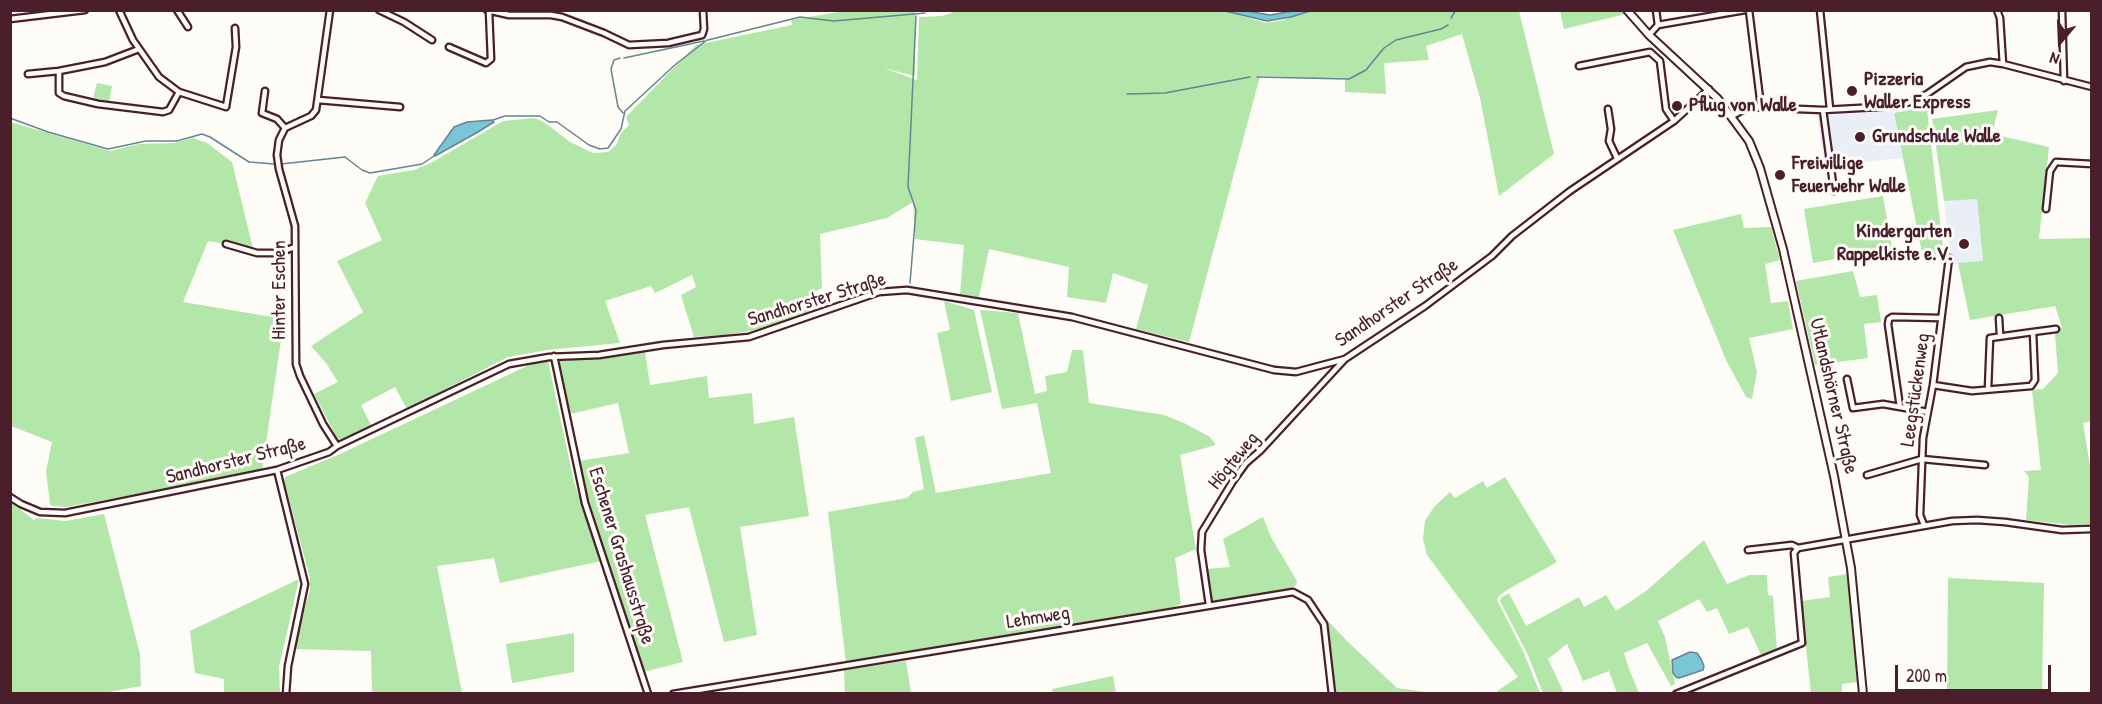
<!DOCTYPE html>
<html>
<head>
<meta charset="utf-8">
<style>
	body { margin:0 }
	#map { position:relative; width:2102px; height:704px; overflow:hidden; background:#fdfcf7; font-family:"Patrick Hand",sans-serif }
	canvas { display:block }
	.frame { position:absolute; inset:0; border:12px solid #4a1f2b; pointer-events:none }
	.north { position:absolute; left:2030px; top:12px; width:60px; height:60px; -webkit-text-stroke:4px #fdfcf7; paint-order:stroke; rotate:199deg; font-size:16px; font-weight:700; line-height:24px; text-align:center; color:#4a1f2b }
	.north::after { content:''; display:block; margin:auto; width:21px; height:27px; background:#4a1f2b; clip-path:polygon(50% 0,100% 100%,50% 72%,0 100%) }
	.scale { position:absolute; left:1895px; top:665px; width:156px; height:27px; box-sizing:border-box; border:3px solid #4a1f2b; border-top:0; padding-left:8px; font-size:18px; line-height:21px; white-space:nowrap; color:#4a1f2b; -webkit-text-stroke:4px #fdfcf7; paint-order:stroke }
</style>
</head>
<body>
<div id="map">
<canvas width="2102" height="704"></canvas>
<div class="frame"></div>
<div class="north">N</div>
<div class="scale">200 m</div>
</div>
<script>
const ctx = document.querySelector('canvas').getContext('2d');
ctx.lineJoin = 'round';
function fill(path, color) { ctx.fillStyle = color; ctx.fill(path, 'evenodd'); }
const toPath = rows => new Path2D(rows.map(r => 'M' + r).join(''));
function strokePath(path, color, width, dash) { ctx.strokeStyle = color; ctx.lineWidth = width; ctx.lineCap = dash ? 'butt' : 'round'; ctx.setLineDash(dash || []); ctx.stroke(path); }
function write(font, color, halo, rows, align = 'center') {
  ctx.font = font + ' "Patrick Hand",sans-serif'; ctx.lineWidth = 6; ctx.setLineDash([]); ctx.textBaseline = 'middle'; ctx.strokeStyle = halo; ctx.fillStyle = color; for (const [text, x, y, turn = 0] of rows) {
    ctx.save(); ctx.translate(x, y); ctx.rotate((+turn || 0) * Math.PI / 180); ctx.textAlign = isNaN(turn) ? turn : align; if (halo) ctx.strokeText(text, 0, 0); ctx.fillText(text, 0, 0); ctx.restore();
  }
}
const built = toPath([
	[1893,111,1903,158,1825,166,1817,116],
	[1977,198,1983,262,1951,264,1944,201]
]);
const green = toPath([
	[1222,10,1266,23,1284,20,1309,10,1519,11,1554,154,1499,196,1480,98,1462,34,1426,46,1429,60,1384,63,1386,94,1345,92,1345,79,1260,76,1189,342,1136,329,1148,285,1113,273,1106,303,1067,297,1069,267,989,249,979,297,960,294,964,245,915,239,913,202,887,218,820,234,822,288,816,291,816,304,808,312,764,329,724,335,694,337,681,295,696,287,692,275,655,293,651,286,605,301,620,343,547,350,508,357,407,409,395,387,361,405,372,427,338,440,314,394,338,382,326,363,311,346,363,312,337,261,382,240,365,203,378,176,414,170,431,163,503,121,534,118,544,122,570,142,593,153,608,152,616,145,621,133,629,125,626,117,696,45,792,25,791,20,844,11,915,11,915,76,883,68,917,80,919,17,942,16,956,11],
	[1560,11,1622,11,1626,14,1564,29],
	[97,83,112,86,109,102,93,99],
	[1924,104,1927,109,1944,256,1942,259,1923,258,1894,113,1914,109],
	[1998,110,1992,134,2049,147,2039,239,2091,238,2092,421,2083,423,2091,472,2091,524,2072,525,2026,520,2029,477,2024,471,2041,470,2032,390,2043,389,2058,373,2055,334,2062,327,2055,306,1970,320,1958,263,1983,261,1977,199,1944,201,1932,119],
	[10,122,110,151,139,144,174,143,193,138,207,143,232,162,253,249,208,241,183,302,284,319,262,471,66,507,52,506,50,504,46,471,52,442,11,426],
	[1880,179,1894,181,1893,191,1878,189],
	[1883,196,1892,249,1813,263,1804,209],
	[1741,214,1744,228,1771,227,1780,260,1765,264,1771,303,1788,301,1793,329,1749,338,1757,372,1752,399,1746,397,1726,360,1673,230],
	[1853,271,1860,297,1877,295,1881,322,1864,324,1868,358,1815,365,1796,281],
	[944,301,974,310,992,392,951,401,937,333,950,330],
	[980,310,1018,313,1035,394,1047,391,1045,376,1067,372,1072,350,1083,350,1089,403,1164,415,1184,423,1210,437,1216,445,1180,455,1196,549,1175,558,1181,604,1174,607,846,663,828,512,907,498,913,492,924,489,915,438,924,435,936,493,1051,473,1037,403,1002,409],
	[645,352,650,385,707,376,709,398,752,393,754,424,794,417,809,516,740,527,757,635,724,642,689,507,645,515,683,662,643,672,587,501,579,461,629,453,618,403,570,414,557,361],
	[542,359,548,361,574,482,601,561,500,583,494,558,437,566,462,693,372,693,371,651,293,649,310,590,310,578,284,481,285,477,340,454],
	[1505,477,1557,562,1507,590,1498,597,1497,600,1523,651,1540,693,1498,693,1497,691,1518,677,1427,555,1423,539,1425,521,1434,507,1450,492,1455,498,1483,481,1487,488],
	[11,502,35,521,35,518,66,521,104,514,140,654,141,686,104,693,11,693],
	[1263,517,1271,537,1297,581,1296,585,1288,590,1211,601,1209,598,1206,569,1230,567,1223,539],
	[1704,540,1727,584,1749,575,1767,575,1768,595,1773,596,1777,651,1762,657,1748,627,1729,634,1717,608,1707,612,1699,599,1658,621,1665,637,1675,684,1671,686,1647,643,1624,653,1629,669,1639,693,1617,693,1609,671,1583,681,1567,644,1548,659,1564,693,1543,693,1528,655,1500,601,1502,597,1509,593,1526,626,1579,597,1584,607,1606,595,1616,611,1646,591],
	[1848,574,1858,682,1842,684,1842,693,1811,693,1801,601,1830,597,1828,577],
	[1948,578,2044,583,2042,693,1947,693],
	[299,579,279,667,280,693,224,693,224,679,195,673,190,631],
	[1326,622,1329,622,1347,641,1397,688,1433,693,1333,693],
	[574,633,574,672,512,683,506,644],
	[906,661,911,693,845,693,844,670],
	[1113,676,1116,693,1053,693,1052,689]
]);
const water = toPath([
	[1225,11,1247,11,1270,15,1293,11,1310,11,1291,17,1267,21,1225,11],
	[492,120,494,122,478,132,435,156,434,155,454,127,467,122,492,120],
	[1690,652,1697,653,1701,659,1704,666,1703,670,1679,678,1676,677,1673,673,1672,660,1690,652]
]);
const stream = toPath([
	[1451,18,1456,10],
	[708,40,800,17,834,21,925,13],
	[620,58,614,60,611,69,618,107,623,113],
	[624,58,704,41],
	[1257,77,1349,79,1366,70,1384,48,1396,40,1441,29,1448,25],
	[1127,94,1165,93,1250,77],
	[10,118,48,132,108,149,146,141,177,141,202,134,210,137,249,162,274,164],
	[493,120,505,116,540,116,549,122,557,122,589,145,600,149,608,148,621,129,625,111,676,64,707,40],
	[281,164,345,157,362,170,370,173,422,164,434,156],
	[910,283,916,210,908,187,916,16]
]);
const street = toPath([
	[119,10,133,40,159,77,179,92,226,107,236,47,235,28],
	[177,10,188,27],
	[330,10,316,110,311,116,285,128,279,140,277,155,279,169,295,226,296,364,300,376,323,424,337,446],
	[379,10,404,22,432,40],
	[487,10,509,15,551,15,562,17,604,33,629,45,668,43,702,35,704,29,703,10],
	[1656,10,1658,25],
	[1749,10,1761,107],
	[1820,10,1830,109],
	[1997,10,2000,18,2003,64],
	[2062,10,2064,81],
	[10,19,85,10],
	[1649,35,1658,25,1745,10],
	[449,47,486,63,491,59,489,11],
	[1579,66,1650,52,1660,61,1666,109,1674,121],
	[59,71,59,93,64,96,98,104,163,112,169,110,179,92],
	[28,74,59,71,105,62,139,49],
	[265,91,262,113,277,119,285,128],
	[318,100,400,107],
	[1608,109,1611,129,1609,141,1617,158],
	[1823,110,1834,191],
	[1732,116,1748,107,1823,110,1896,106,1910,102,1927,94,1966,67,1990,62,2003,64,2092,87],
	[2046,209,2050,171,2056,162,2092,164],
	[226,244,257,253,278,253,295,247],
	[1999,318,2000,335],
	[2033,332,2056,329],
	[554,356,585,503,648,694],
	[1847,379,1853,408,1883,404,1928,412],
	[1933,385,1972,391,2031,386,2035,380,2033,332,1990,338,1988,389],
	[1900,407,1888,324,1889,319,1892,317,1941,318],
	[277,470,305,584,288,666,286,694],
	[1867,475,1922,459,1985,465],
	[10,497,21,504,40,512,65,513,277,470,329,452,337,446,509,364,549,357,599,355,663,345,749,337,879,292,907,290,1072,317,1274,370,1296,372,1345,359,1425,306,1492,256,1512,236,1570,191,1674,121,1709,89],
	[1924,525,1920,515,1923,438,1933,385,1949,258],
	[1748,550,1792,545,1798,548],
	[1209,605,1201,550,1202,532,1233,481,1246,463,1261,450,1345,359],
	[673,694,1293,592,1308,600,1324,624,1332,694],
	[1676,694,1802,643,1794,553,1798,548,1952,521,1977,520,2005,522,2062,530,2092,529]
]);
const secondary = toPath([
	[1627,10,1649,35,1718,99,1749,141,1760,168,1783,249,1834,476,1851,568,1863,694]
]);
const markers = [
	[1852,91,6,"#4a1f2b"],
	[1677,106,6,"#4a1f2b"],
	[1860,137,6,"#4a1f2b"],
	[1780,175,6,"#4a1f2b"],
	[1964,244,6,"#4a1f2b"]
];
const poiNames = [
	["Pizzeria",1864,80],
	["Waller Express",1864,103],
	["Pflug von Walle",1689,106],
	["Grundschule Walle",1872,137],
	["Freiwillige",1792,164],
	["Feuerwehr Walle",1792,187],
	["Kindergarten",1952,232,"right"],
	["Rappelkiste e.V.",1952,255,"right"]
];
const streetNames = [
	["Hinter Eschen",280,290,-90],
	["Sandhorster Straße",817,300,-17],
	["Sandhorster Straße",1397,303,-34],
	["Leegstückenweg",1916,390,-82],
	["Utlandshörner Straße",1833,396,77],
	["Sandhorster Straße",236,461,-14],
	["Högteweg",1234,461,-51],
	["Eschener Grashausstraße",621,556,73],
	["Lehmweg",1038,618,-9]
];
fill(built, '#eaeff7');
fill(green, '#b2e7a9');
fill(water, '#79c7d6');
strokePath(water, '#668492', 1.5);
strokePath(stream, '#668492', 1.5);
strokePath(street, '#4a1f2b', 9);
strokePath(secondary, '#4a1f2b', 10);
strokePath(street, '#fdfcf7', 4.5);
strokePath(secondary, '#fdfcf7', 6);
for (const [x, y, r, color] of markers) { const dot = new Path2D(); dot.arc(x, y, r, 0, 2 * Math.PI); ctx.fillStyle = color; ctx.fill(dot); strokePath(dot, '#fdfcf7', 2); }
write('bold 20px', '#4a1f2b', '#fdfcf7', poiNames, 'left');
write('20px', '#4a1f2b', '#fdfcf7', streetNames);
</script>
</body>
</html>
